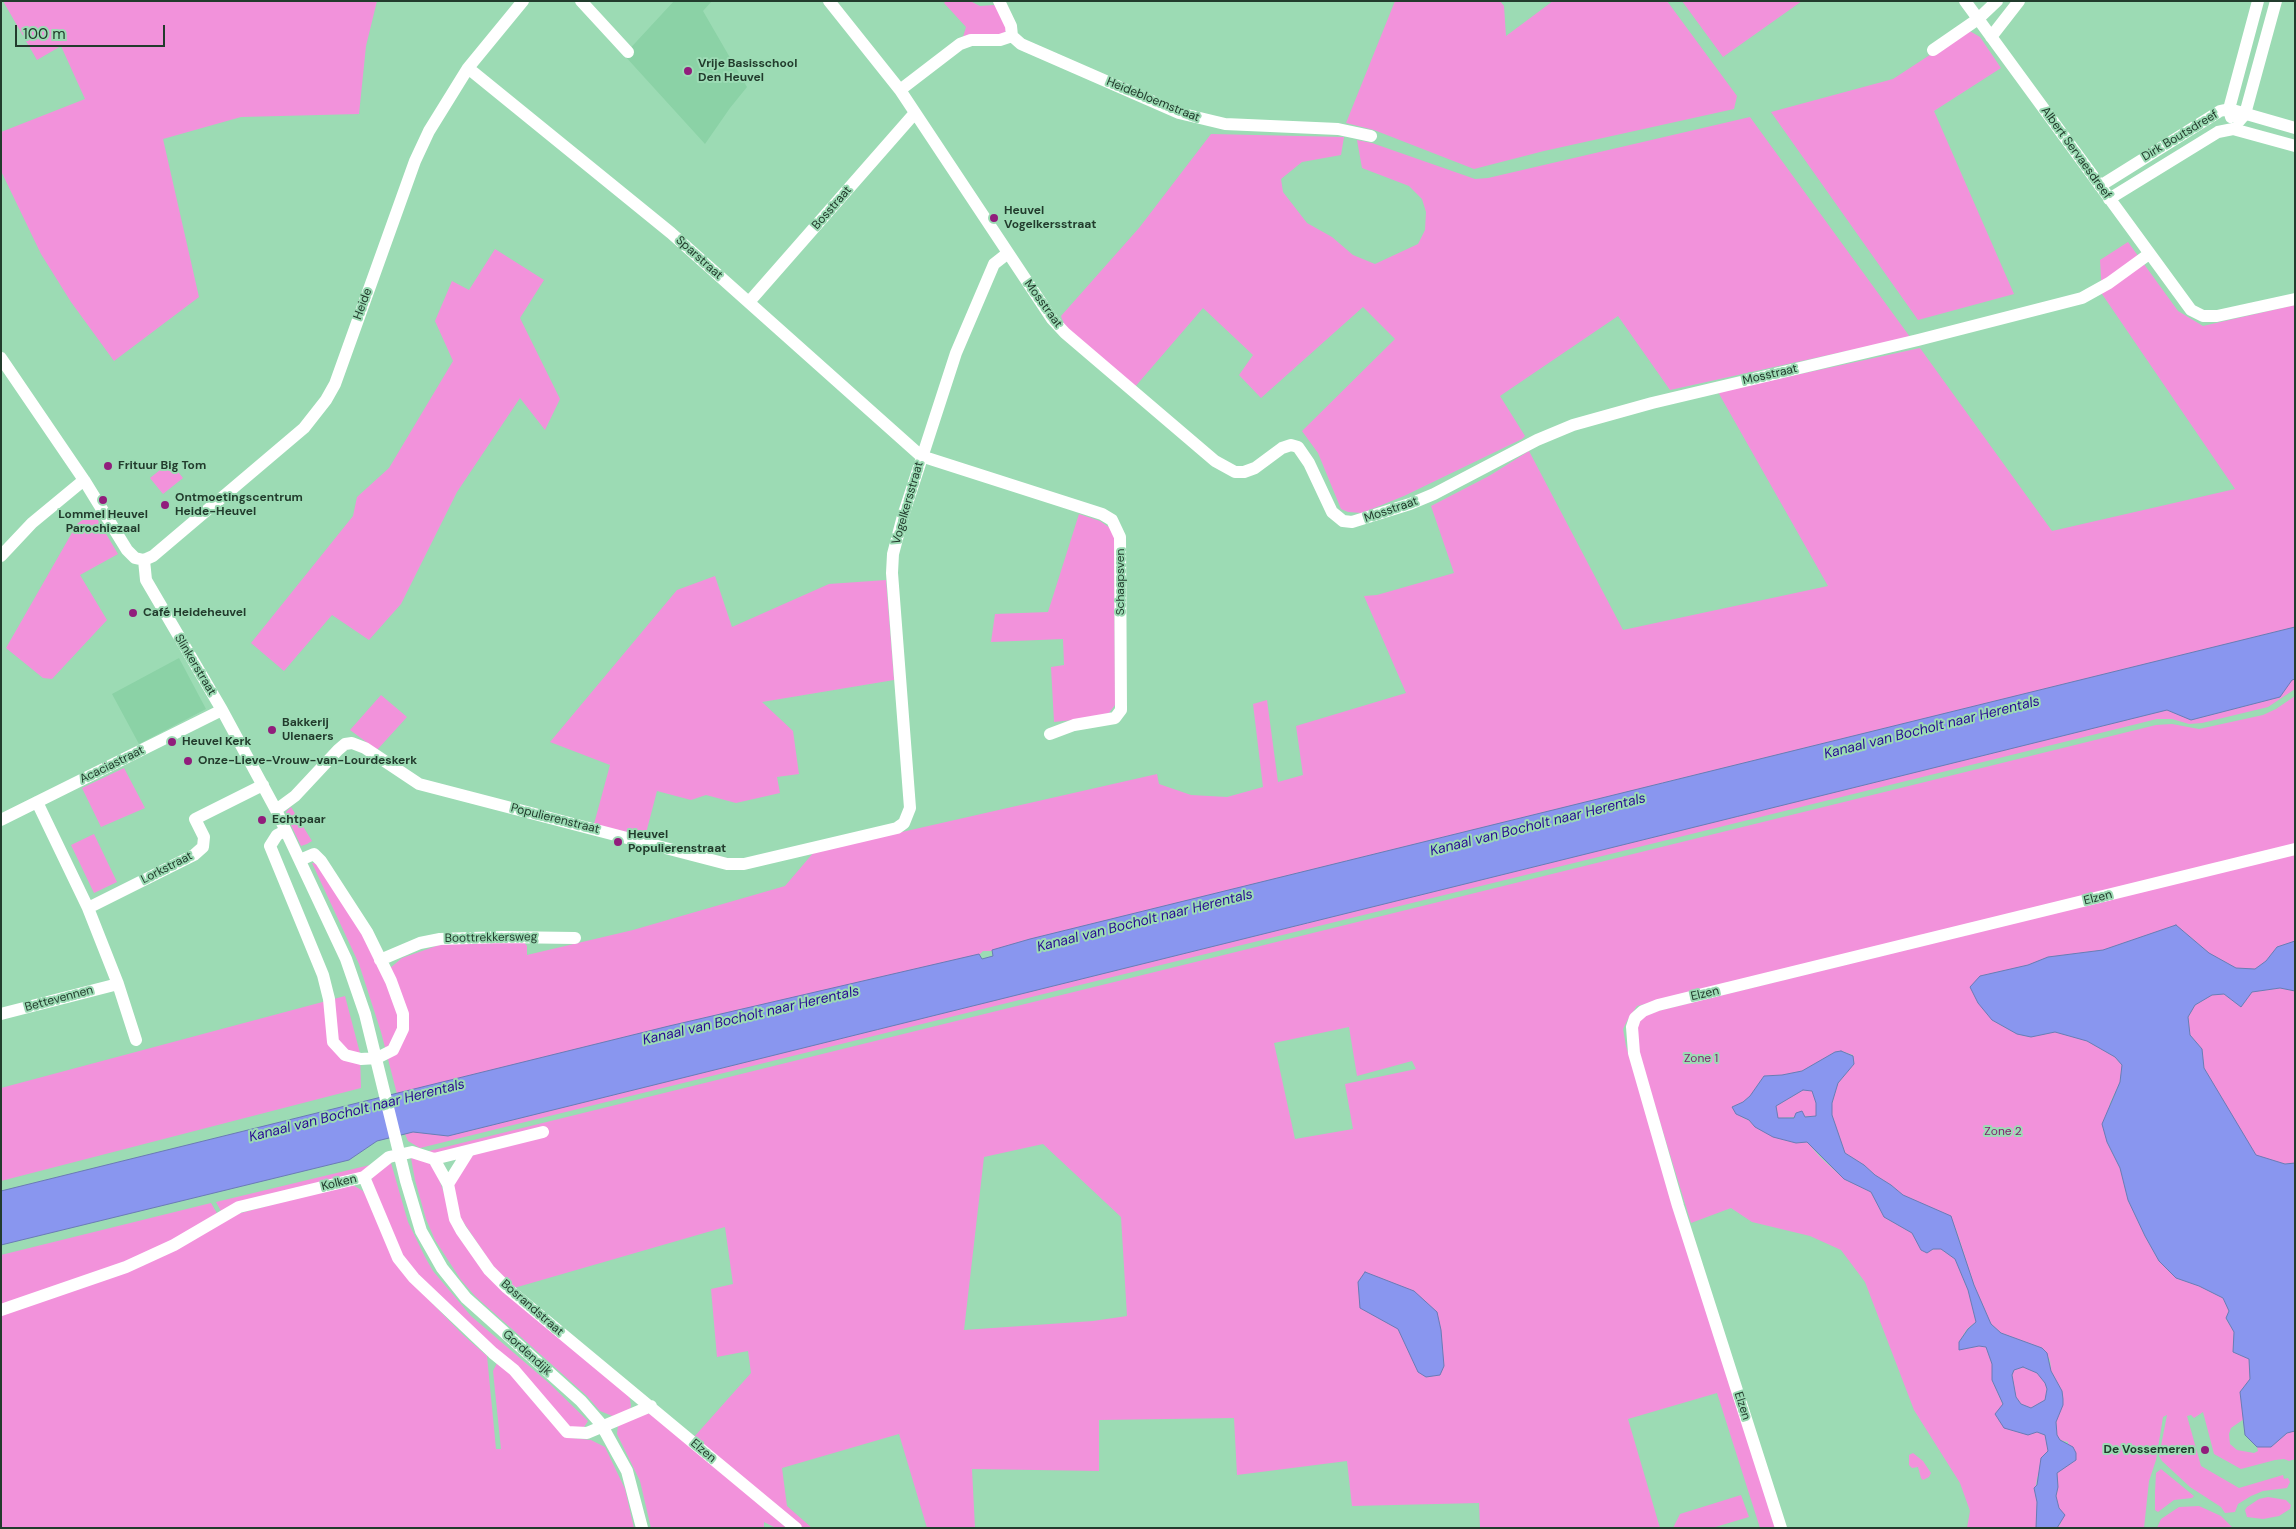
<!DOCTYPE html>
<html>
<head>
<meta charset="utf-8">
<style>
	body { margin:0 }
	#map { position:relative; width:2296px; height:1529px; overflow:hidden; background:#9cdbb4; font-family:"DM Sans",sans-serif }
	canvas { display:block }
	.frame { position:absolute; inset:0; border:2px solid #223c2d; pointer-events:none }
	.scale { position:absolute; left:15px; top:25px; width:150px; height:22px; box-sizing:border-box; border:2px solid #223c2d; border-top:0; padding-left:6px; font-size:15px; line-height:18px; white-space:nowrap; color:#223c2d; -webkit-text-stroke:4px #9cdbb4; paint-order:stroke }
</style>
</head>
<body>
<div id="map">
<canvas width="2296" height="1529"></canvas>
<div class="frame"></div>
<div class="scale">100 m</div>
</div>
<script>
const ctx = document.querySelector('canvas').getContext('2d');
ctx.lineJoin = 'round';
function fill(path, color) { ctx.fillStyle = color; ctx.fill(path, 'evenodd'); }
const toPath = rows => new Path2D(rows.map(r => 'M' + r).join(''));
function strokePath(path, color, width, dash) { ctx.strokeStyle = color; ctx.lineWidth = width; ctx.lineCap = dash ? 'butt' : 'round'; ctx.setLineDash(dash || []); ctx.stroke(path); }
function write(font, color, halo, rows, align = 'center') {
  ctx.font = font + ' "DM Sans",sans-serif'; ctx.lineWidth = 4; ctx.setLineDash([]); ctx.textBaseline = 'middle'; ctx.strokeStyle = halo; ctx.fillStyle = color; for (const [text, x, y, turn = 0] of rows) {
    ctx.save(); ctx.translate(x, y); ctx.rotate((+turn || 0) * Math.PI / 180); ctx.textAlign = isNaN(turn) ? turn : align; if (halo) ctx.strokeText(text, 0, 0); ctx.fillText(text, 0, 0); ctx.restore();
  }
}
const built = toPath([
	[674,1,712,1,703,11,747,87,730,108,705,144,624,55],
	[179,658,206,709,139,744,112,694]
]);
const green = toPath([
	[3,1,377,1,366,46,359,114,241,117,163,139,199,297,114,361,71,302,41,254,1,171,1,132,85,99,61,46,37,60],
	[946,1,970,1,980,6,994,5,999,7,1007,29,1003,35,963,37,966,27,944,3],
	[1395,1,1500,1,1504,6,1506,36,1553,1,1667,1,1737,96,1734,109,1544,151,1474,169,1374,130,1346,123],
	[1682,1,1802,1,1723,57],
	[1968,30,1980,37,2001,68,1934,111,2014,294,1918,320,1771,112,1893,79],
	[1750,117,1910,337,1670,390,1618,316,1500,396,1525,436,1522,439,1404,496,1362,513,1348,512,1341,509,1318,453,1302,431,1395,339,1363,307,1261,398,1239,375,1253,355,1203,308,1134,388,1064,325,1061,316,1139,228,1211,134,1344,137,1341,155,1302,162,1281,179,1283,192,1307,223,1332,237,1353,255,1375,264,1418,244,1425,230,1426,212,1422,199,1409,186,1362,168,1357,140,1372,143,1475,179,1488,178],
	[2128,242,2178,311,2203,326,2295,305,2295,627,1030,939,992,951,983,951,979,955,669,1026,397,1094,381,1032,359,964,312,863,314,863,322,868,364,932,383,974,402,958,442,944,522,940,527,946,527,955,633,930,785,886,814,852,1157,774,1159,784,1191,795,1227,797,1263,787,1253,704,1267,700,1278,782,1303,775,1296,726,1406,693,1364,596,1377,595,1454,573,1431,506,1489,476,1529,451,1623,630,1828,586,1718,392,1920,348,2052,531,2235,489,2102,294,2100,260],
	[495,249,544,280,520,318,560,399,545,430,520,398,457,492,401,604,369,640,332,615,284,671,251,643,353,516,357,497,389,468,453,361,435,321,452,281,469,290],
	[170,462,183,478,163,494,150,478],
	[93,512,118,554,80,575,107,620,52,679,43,678,6,648,77,524],
	[1079,514,1100,521,1110,528,1114,535,1115,705,1109,713,1091,718,1054,722,1051,667,1064,665,1063,639,991,642,995,614,1048,612],
	[715,576,732,627,829,584,886,580,894,680,762,702,793,731,799,774,777,777,780,793,736,803,706,795,691,800,657,791,645,837,594,824,610,765,550,742,677,590],
	[2292,679,2295,679,2295,689,2268,707,2202,723,2189,724,2172,719,2157,719,420,1148,408,1141,405,1134,413,1132,448,1136,2167,710,2191,720,2280,697],
	[381,695,407,717,377,750,350,730],
	[2295,696,2295,844,1637,1006,1628,1019,1623,1029,1626,1046,1775,1528,1760,1528,1717,1393,1628,1419,1660,1528,1480,1528,1479,1503,1352,1506,1347,1461,1237,1475,1234,1418,1099,1420,1099,1471,972,1469,975,1528,927,1528,899,1434,782,1468,787,1506,812,1528,802,1528,694,1437,751,1373,748,1351,717,1357,711,1289,733,1284,725,1227,514,1288,493,1266,460,1217,453,1185,462,1165,476,1153,433,1154,425,1152,2156,725,2172,724,2199,729,2263,715,2276,709],
	[1349,1027,1357,1076,1412,1061,1416,1069,1345,1084,1353,1129,1295,1139,1274,1043],
	[1043,1144,1121,1217,1127,1316,1093,1321,964,1330,984,1157],
	[124,768,145,808,101,827,82,788],
	[291,807,312,841,307,844,301,846,287,817,286,812],
	[94,834,117,882,94,893,71,845],
	[2295,854,2295,941,2277,947,2266,961,2255,969,2236,968,2209,953,2176,925,2103,950,2048,957,2028,965,1980,976,1992,1020,2017,1034,2031,1037,2055,1032,2087,1041,2115,1057,2122,1065,2120,1082,2110,1103,2107,1142,2120,1168,2128,1200,2145,1236,2159,1261,2176,1278,2199,1286,2223,1298,2229,1311,2226,1319,2234,1332,2233,1352,2249,1359,2250,1379,2240,1392,2244,1419,2231,1428,2229,1434,2230,1444,2237,1450,2254,1453,2258,1451,2257,1447,2271,1447,2287,1433,2295,1431,2295,1459,2289,1461,2284,1459,2275,1460,2241,1469,2214,1454,2203,1412,2194,1418,2191,1415,2187,1416,2201,1466,2239,1488,2283,1475,2284,1479,2288,1478,2290,1482,2287,1488,2263,1491,2251,1496,2238,1504,2235,1512,2225,1513,2221,1507,2190,1487,2162,1461,2159,1456,2167,1415,2163,1417,2156,1460,2149,1481,2144,1528,2057,1528,2061,1523,2056,1496,2058,1487,2057,1473,2070,1464,2068,1442,2060,1440,2057,1435,2056,1422,2063,1399,2062,1391,2051,1371,2050,1360,2042,1348,2001,1333,1991,1324,1974,1285,1956,1229,1939,1211,1902,1195,1891,1185,1875,1175,1864,1165,1845,1153,1832,1115,1832,1103,1838,1083,1854,1064,1853,1055,1841,1051,1835,1052,1802,1071,1782,1075,1764,1076,1750,1096,1743,1102,1732,1107,1743,1118,1749,1120,1755,1127,1796,1143,1807,1142,1820,1157,1844,1179,1871,1192,1884,1217,1912,1233,1921,1250,1941,1249,1955,1259,1968,1290,1976,1322,1967,1329,1959,1342,1959,1349,1979,1345,1986,1347,1992,1364,1992,1380,2003,1405,2037,1432,2045,1435,2048,1451,2037,1478,2035,1492,2037,1502,2036,1528,1967,1528,1970,1511,1960,1483,1914,1410,1865,1282,1841,1250,1810,1236,1752,1222,1731,1208,1691,1223,1638,1050,1635,1030,1642,1017,1658,1011],
	[2280,988,2295,991,2295,1163,2285,1164,2256,1156,2244,1139,2204,1068,2202,1049,2190,1035,2188,1017,2195,1005,2212,995,2224,994,2241,1007,2252,992],
	[345,996,360,1053,361,1088,1,1181,1,1088],
	[1803,1090,1812,1091,1816,1103,1816,1116,1778,1118,1776,1106],
	[411,1158,428,1162,436,1171,461,1240,629,1395,631,1405,630,1411,615,1417,600,1411,587,1396,475,1296,461,1280,435,1240,426,1219,415,1180],
	[391,1163,408,1222,425,1257,433,1271,471,1316,550,1384,588,1421,582,1430,569,1431,401,1257,370,1185,373,1176],
	[374,1164,367,1171,222,1213,216,1202],
	[351,1184,363,1191,428,1299,463,1335,487,1356,496,1449,501,1449,493,1371,498,1361,572,1438,591,1440,605,1447,625,1489,634,1528,1,1528,1,1313,65,1292,222,1218],
	[211,1203,218,1215,140,1258,1,1307,1,1255],
	[2023,1367,2037,1373,2045,1383,2047,1390,2045,1400,2031,1408,2021,1404,2016,1397,2012,1375,2014,1370],
	[647,1413,655,1416,787,1528,776,1528,764,1522,764,1528,651,1528,640,1481,617,1434,618,1425],
	[1913,1453,1923,1461,1931,1473,1929,1477,1923,1480,1921,1478,1918,1467,1912,1468,1909,1465,1909,1455],
	[2161,1469,2194,1496,2192,1498,2174,1500,2158,1512,2155,1510,2155,1492,2156,1473],
	[1741,1495,1749,1517,1712,1528,1673,1528,1680,1514],
	[2268,1497,2286,1500,2291,1505,2290,1509,2279,1516,2263,1519,2247,1517,2245,1510,2247,1507,2259,1499],
	[2199,1506,2221,1516,2233,1528,2157,1528,2161,1519,2179,1507]
]);
const water = toPath([
	[2295,627,2295,679,2292,680,2280,697,2191,720,2167,710,448,1136,413,1132,377,1141,349,1160,1,1245,1,1191,669,1026,979,954,982,959,993,956,992,950,1030,939,2295,627],
	[2176,925,2209,953,2236,968,2255,969,2266,961,2277,947,2295,941,2295,991,2280,988,2252,992,2241,1007,2224,994,2212,995,2195,1005,2188,1017,2190,1035,2202,1049,2204,1068,2256,1155,2285,1164,2295,1163,2295,1431,2287,1433,2271,1447,2257,1447,2245,1435,2240,1392,2250,1379,2249,1359,2233,1352,2234,1332,2226,1318,2229,1311,2223,1298,2199,1286,2176,1278,2159,1261,2145,1236,2128,1200,2120,1168,2107,1142,2102,1124,2120,1082,2122,1065,2115,1057,2087,1041,2055,1032,2031,1037,2017,1034,1992,1020,1978,1003,1970,987,1980,976,2028,965,2048,957,2103,950,2176,925],
	[1841,1051,1853,1056,1854,1064,1838,1083,1832,1103,1832,1115,1845,1153,1864,1165,1875,1175,1891,1185,1903,1195,1951,1216,1974,1285,1991,1324,2001,1333,2042,1348,2047,1353,2051,1371,2062,1391,2063,1399,2063,1405,2056,1422,2057,1435,2060,1440,2073,1447,2076,1453,2076,1460,2057,1473,2058,1487,2056,1496,2059,1508,2065,1515,2057,1528,2036,1528,2037,1502,2034,1488,2037,1485,2041,1458,2048,1451,2045,1435,2037,1432,2028,1435,2004,1428,1995,1414,2003,1404,1992,1380,1992,1364,1986,1347,1979,1346,1959,1350,1959,1342,1968,1329,1976,1322,1968,1290,1955,1259,1941,1249,1933,1249,1927,1253,1921,1250,1912,1233,1884,1217,1871,1192,1844,1179,1807,1142,1796,1143,1773,1137,1755,1127,1749,1120,1736,1114,1732,1107,1743,1102,1750,1096,1764,1076,1782,1075,1802,1071,1835,1052,1841,1051],
	[1803,1090,1812,1091,1816,1103,1816,1116,1805,1117,1802,1111,1796,1113,1794,1118,1778,1118,1776,1106,1803,1090],
	[2023,1367,2037,1373,2045,1383,2047,1389,2045,1400,2031,1408,2021,1404,2016,1397,2012,1375,2014,1370,2023,1367],
	[1365,1272,1414,1291,1437,1312,1441,1330,1444,1366,1440,1375,1426,1377,1418,1372,1398,1329,1360,1308,1358,1282,1365,1272]
]);
const minor = toPath([
	[581,1,628,52],
	[829,1,900,90,1052,319,1065,333,1215,461,1235,472,1244,472,1255,468,1282,448,1291,445,1298,447,1309,463,1332,512,1343,521,1352,522,1410,504,1434,494,1537,440,1573,425,1652,403,1918,340,2082,298,2109,283,2149,254],
	[999,1,1011,26,1012,36,1021,44,1179,113,1225,124,1338,129,1371,136],
	[1965,1,2191,310,2203,316,2217,316,2295,299],
	[1991,37,2019,1],
	[1933,50,1978,19,1997,1],
	[468,68,671,233,921,456,1102,514,1112,520,1120,537,1121,710,1115,718,1074,725,1050,734],
	[900,90,960,44,971,40,1000,40,1012,36],
	[2231,117,2229,109,2258,1],
	[2239,121,2245,114,2276,1],
	[2100,186,2220,111,2229,109,2295,128],
	[2109,199,2218,132,2233,129,2295,146],
	[749,302,914,114],
	[1,358,84,480,127,550,135,558,144,560],
	[1,556,32,523,84,480],
	[144,560,146,580,222,710,276,810,346,959,365,1014,406,1181,421,1231,442,1268,466,1298,581,1401,601,1424,627,1471,642,1528],
	[144,560,153,556,304,428,326,400,335,384,415,161,429,131,468,68,523,1],
	[37,802,88,908,118,984,136,1040],
	[276,810,295,796,338,750,345,744,352,743,365,748,419,784,727,864,744,864,897,828,904,823,910,808,892,573,893,554,903,516,956,353,994,264,1008,253],
	[1,820,222,710],
	[285,831,277,835,270,846,323,975,329,999,333,1042,345,1055,361,1059,377,1058,393,1050,403,1029,403,1014,391,981,367,932,321,861,314,854,300,860],
	[88,908,194,855,203,847,204,837,195,819,263,785],
	[380,960,420,943,440,939,502,937,575,938],
	[1,1014,118,984],
	[434,1159,448,1184,455,1219,461,1230,489,1270,507,1288,796,1528],
	[364,1177,398,1258,414,1278,493,1353,514,1370,567,1432,587,1433,651,1406],
	[448,1184,468,1152],
	[1,1310,126,1267,174,1245,239,1207,364,1177,389,1157,412,1152,434,1159,543,1132],
	[1781,1528,1678,1206,1634,1053,1632,1027,1635,1018,1643,1011,1658,1005,2295,849]
]);
const markers = [
	[688,71,5,"#911d7c"],
	[994,218,5,"#911d7c"],
	[108,466,5,"#911d7c"],
	[103,500,5,"#911d7c"],
	[165,505,5,"#911d7c"],
	[133,613,5,"#911d7c"],
	[272,730,5,"#911d7c"],
	[172,742,5,"#911d7c"],
	[188,761,5,"#911d7c"],
	[262,820,5,"#911d7c"],
	[618,842,5,"#911d7c"],
	[2205,1450,5,"#911d7c"]
];
const poiNames = [
	["Vrije Basisschool",698,64],
	["Den Heuvel",698,78],
	["Heuvel",1004,211],
	["Vogelkersstraat",1004,225],
	["Frituur Big Tom",118,466],
	["Ontmoetingscentrum",175,498],
	["Heide-Heuvel",175,512],
	["Lommel Heuvel",103,515,"center"],
	["Parochiezaal",103,529,"center"],
	["Café Heideheuvel",143,613],
	["Bakkerij",282,723],
	["Ulenaers",282,737],
	["Heuvel Kerk",182,742],
	["Onze-Lieve-Vrouw-van-Lourdeskerk",198,761],
	["Echtpaar",272,820],
	["Heuvel",628,835],
	["Populierenstraat",628,849],
	["De Vossemeren",2195,1450,"right"]
];
const streetNames = [
	["Heidebloemstraat",1153,100,22],
	["Dirk Boutsdreef",2180,136,-31],
	["Albert Servaesdreef",2076,153,54],
	["Bosstraat",832,208,-49],
	["Sparstraat",699,258,42],
	["Heide",363,304,-70],
	["Mosstraat",1043,304,54],
	["Mosstraat",1770,375,-13],
	["Vogelkersstraat",908,503,-74],
	["Mosstraat",1391,510,-19],
	["Schaapsven",1121,582,-90],
	["Slinkerstraat",195,665,59],
	["Acaciastraat",112,765,-26],
	["Populierenstraat",555,819,14],
	["Lorkstraat",167,868,-27],
	["Elzen",2098,898,-14],
	["Boottrekkersweg",491,938,-1],
	["Elzen",1705,994,-13],
	["Bettevennen",59,999,-15],
	["Kolken",339,1183,-14],
	["Bosrandstraat",532,1308,41],
	["Gordendijk",527,1353,42],
	["Elzen",1742,1406,72],
	["Elzen",703,1451,40]
];
const parkNames = [
	["Zone 1",1701,1059],
	["Zone 2",2003,1132]
];
const waterNames = [
	["Kanaal van Bocholt naar Herentals",1932,728,-14],
	["Kanaal van Bocholt naar Herentals",1538,825,-14],
	["Kanaal van Bocholt naar Herentals",1145,921,-14],
	["Kanaal van Bocholt naar Herentals",751,1016,-13],
	["Kanaal van Bocholt naar Herentals",357,1111,-14]
];
fill(built, '#8bd2a6');
fill(green, '#f292db');
fill(water, '#8996ef');
strokePath(water, '#6a7bb5', 1);
strokePath(minor, '#fff', 12);
for (const [x, y, r, color] of markers) { const dot = new Path2D(); dot.arc(x, y, r, 0, 2 * Math.PI); ctx.fillStyle = color; ctx.fill(dot); strokePath(dot, '#9cdbb4', 2); }
write('bold 12px', '#223c2d', '#9cdbb4', poiNames, 'left');
write('12px', '#223c2d', '#9cdbb4', streetNames);
write('12px', '#7f216e', '#9cdbb4', parkNames);
write('italic 14px', '#270993', '#9cdbb4', waterNames);
</script>
</body>
</html>
